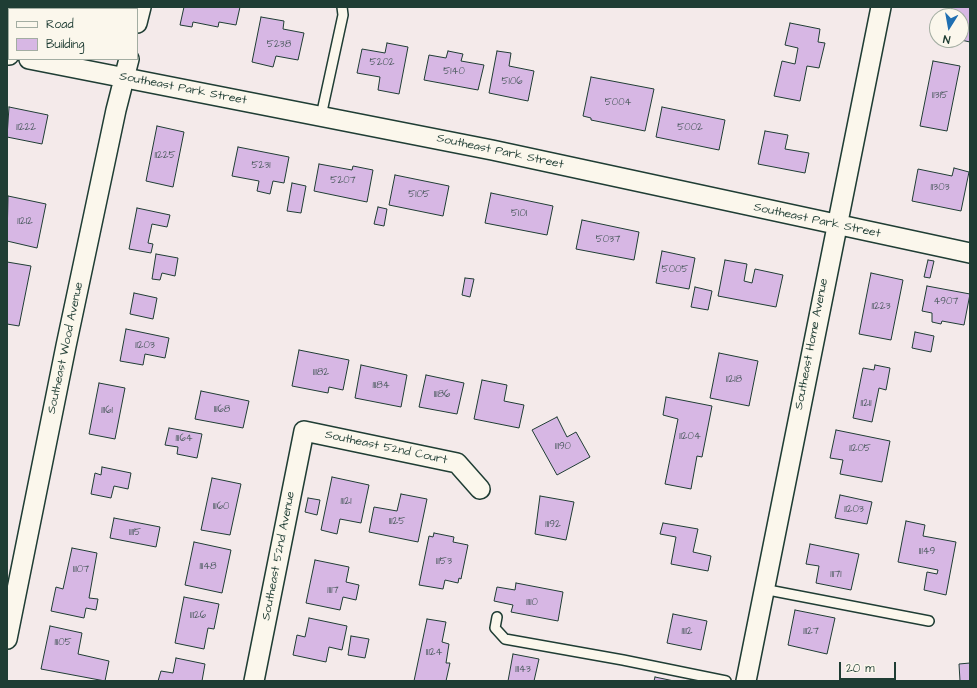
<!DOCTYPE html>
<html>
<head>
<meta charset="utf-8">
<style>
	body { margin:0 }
	#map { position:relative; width:977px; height:688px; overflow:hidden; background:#f4eaea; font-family:"Architects Daughter",sans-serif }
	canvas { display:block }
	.frame { position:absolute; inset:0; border:8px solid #1f3d34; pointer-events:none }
	.legend { position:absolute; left:8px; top:8px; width:130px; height:52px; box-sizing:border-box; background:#fbf7ec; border:1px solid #a3ada2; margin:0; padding:5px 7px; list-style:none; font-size:12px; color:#1f3d34 }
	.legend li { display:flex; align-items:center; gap:8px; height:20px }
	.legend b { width:20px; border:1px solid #a3ada2 }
	.north { position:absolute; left:929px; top:8px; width:40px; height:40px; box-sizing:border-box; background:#fbf7ec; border:1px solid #a3ada2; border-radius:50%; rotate:191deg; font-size:11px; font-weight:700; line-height:16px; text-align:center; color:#1f3d34 }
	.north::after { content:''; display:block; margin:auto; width:14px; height:18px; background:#1f6fb2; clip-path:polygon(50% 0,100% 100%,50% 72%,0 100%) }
	.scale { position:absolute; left:839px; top:662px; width:57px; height:18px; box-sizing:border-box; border:2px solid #1f3d34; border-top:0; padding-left:5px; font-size:12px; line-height:14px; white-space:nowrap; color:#1f3d34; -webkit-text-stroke:3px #fbf7ec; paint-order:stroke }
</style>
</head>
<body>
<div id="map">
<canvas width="977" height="688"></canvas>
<div class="frame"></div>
<ul class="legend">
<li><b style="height:5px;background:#fbf7ec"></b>Road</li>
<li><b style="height:11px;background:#d7b7e4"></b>Building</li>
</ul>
<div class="north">N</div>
<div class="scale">20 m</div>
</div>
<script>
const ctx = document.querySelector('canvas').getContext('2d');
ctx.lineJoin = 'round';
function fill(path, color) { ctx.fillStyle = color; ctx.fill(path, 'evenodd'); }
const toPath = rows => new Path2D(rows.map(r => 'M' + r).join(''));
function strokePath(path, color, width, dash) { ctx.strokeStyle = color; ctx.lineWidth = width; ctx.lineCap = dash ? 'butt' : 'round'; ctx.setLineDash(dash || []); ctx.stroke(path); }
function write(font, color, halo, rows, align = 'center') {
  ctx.font = font + ' "Architects Daughter",sans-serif'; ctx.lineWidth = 4; ctx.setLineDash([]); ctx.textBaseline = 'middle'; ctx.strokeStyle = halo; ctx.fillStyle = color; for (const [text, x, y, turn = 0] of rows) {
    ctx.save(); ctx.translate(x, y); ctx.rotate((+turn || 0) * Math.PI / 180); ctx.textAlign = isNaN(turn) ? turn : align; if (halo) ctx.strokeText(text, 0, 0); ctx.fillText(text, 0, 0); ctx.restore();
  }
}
const building = toPath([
	[10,7,35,7,35,9,10,9,10,7],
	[184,7,240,7,236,25,219,22,218,27,193,22,192,27,180,25,184,7],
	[952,7,970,7,970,42,961,40,961,16,951,16,952,7],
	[9,14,9,28,7,27,9,14],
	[261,17,284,21,283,29,304,33,298,60,276,56,273,67,252,62,261,17],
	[790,23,820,29,818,42,825,43,819,68,807,66,800,101,774,96,782,61,795,64,798,48,785,45,790,23],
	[387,43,408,47,399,94,378,90,380,77,357,73,362,49,385,53,387,43],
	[448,51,463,54,461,61,484,65,478,90,424,80,429,55,446,58,448,51],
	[497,51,511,53,509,66,534,71,528,101,489,93,497,51],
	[933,61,960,66,947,131,920,126,933,61],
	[591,77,654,89,645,131,591,120,591,118,583,116,591,77],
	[9,107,48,115,42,144,7,137,9,107],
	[662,107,725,120,719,150,656,137,662,107],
	[157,126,184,132,173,187,146,181,157,126],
	[765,131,788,135,785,149,809,153,805,173,758,164,765,131],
	[238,147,289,157,284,183,273,181,270,194,257,191,259,181,232,176,238,147],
	[319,164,352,170,353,166,373,170,367,202,314,191,319,164],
	[954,168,969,172,961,211,912,201,918,169,952,176,954,168],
	[395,175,449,186,443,216,389,205,395,175],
	[292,183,306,186,301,213,287,211,292,183],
	[491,193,553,206,547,235,485,223,491,193],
	[8,196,46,204,37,248,7,241,8,196],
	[378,207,387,209,384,226,374,224,378,207],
	[137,208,170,215,167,227,152,224,148,243,153,244,151,253,129,249,137,208],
	[582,220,639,232,634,260,576,249,582,220],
	[662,251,695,258,689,289,656,283,662,251],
	[156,254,178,258,175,276,162,273,160,280,152,279,156,254],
	[725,260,747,264,744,281,752,283,755,269,783,275,776,307,718,296,725,260],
	[928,260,934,261,930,278,924,277,928,260],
	[7,262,31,266,19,326,7,324,7,262],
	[871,273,903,280,891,340,859,334,871,273],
	[465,278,474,279,470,297,462,295,465,278],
	[927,286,970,294,964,325,942,321,941,324,932,322,932,313,922,311,927,286],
	[695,287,712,291,708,310,691,307,695,287],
	[134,293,157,298,153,319,130,314,134,293],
	[126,329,169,338,165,358,145,354,143,365,120,361,126,329],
	[915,332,934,336,931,352,912,348,915,332],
	[299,350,349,360,343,390,329,387,328,393,292,386,299,350],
	[719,353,758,361,749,406,710,398,719,353],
	[361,365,407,375,401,407,355,398,361,365],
	[875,365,890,368,886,390,879,388,872,422,853,418,863,368,874,370,875,365],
	[426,375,464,383,457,414,419,407,426,375],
	[482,380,507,385,504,401,524,405,519,428,474,419,482,380],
	[99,383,125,388,115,439,89,434,99,383],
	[201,391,249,401,243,428,195,419,201,391],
	[666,397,712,406,702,457,697,456,691,489,665,484,678,419,663,415,666,397],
	[557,417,567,437,576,432,590,457,557,475,532,430,557,417],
	[169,428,202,434,197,458,177,454,178,447,165,445,169,428],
	[836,430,890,441,882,482,840,474,843,460,830,458,836,430],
	[102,467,131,473,128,489,114,486,111,498,91,494,95,473,101,475,102,467],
	[332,477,369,485,361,523,340,519,337,534,321,530,332,477],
	[212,478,241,484,230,535,201,530,212,478],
	[401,494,427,499,418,542,369,532,374,507,397,511,401,494],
	[840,495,872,502,867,524,835,518,840,495],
	[540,496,574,502,566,540,535,534,540,496],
	[308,498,320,500,317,515,305,512,308,498],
	[114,518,160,527,156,547,110,538,114,518],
	[906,521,925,525,923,536,956,542,946,595,924,590,927,572,937,574,938,570,898,562,906,521],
	[663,523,698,529,693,552,711,556,708,571,671,564,676,537,660,534,663,523],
	[434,533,454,537,453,542,468,545,461,579,459,578,458,583,445,580,443,589,419,585,429,536,433,537,434,533],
	[194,542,231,550,222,593,185,585,194,542],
	[810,544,859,554,851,590,816,583,819,566,806,564,810,544],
	[72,548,97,553,89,598,98,599,96,610,86,608,84,618,51,611,56,587,63,589,72,548],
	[315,560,349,567,346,582,359,585,356,600,343,597,340,610,306,603,315,560],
	[516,583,563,592,558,621,511,612,513,605,494,601,497,587,515,590,516,583],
	[184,597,219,604,214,629,208,628,204,649,175,643,184,597],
	[795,610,835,618,827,654,788,645,795,610],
	[673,614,707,621,701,650,667,643,673,614],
	[309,618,347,626,342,650,329,647,326,662,293,655,297,635,305,637,309,618],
	[427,619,446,622,442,642,449,644,446,663,450,663,446,681,414,681,427,619],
	[50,626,82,633,78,654,109,661,105,681,41,669,50,626],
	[351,636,369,639,365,658,348,655,351,636],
	[513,654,539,659,534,681,508,681,513,654],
	[176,658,205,664,202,681,158,681,161,671,173,673,176,658],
	[970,663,970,681,960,681,959,664,970,663],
	[655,677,674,681,654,681,655,677]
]);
const service = toPath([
	[321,116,343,15,342,7],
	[763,589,929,621],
	[497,617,495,628,505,639,623,660,726,681]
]);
const minor = toPath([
	[137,23,141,7],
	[7,55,9,55],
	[29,59,492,150,970,253],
	[7,639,66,346,116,110,129,59],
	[254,681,304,431,457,463,480,489],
	[746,681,881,7]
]);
const numberNames = [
	["5238",279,45],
	["5202",382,63],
	["5140",454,72],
	["5106",512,82],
	["11315",940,96],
	["5004",618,103],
	["11222",26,128],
	["5002",690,128],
	["11225",165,156],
	["5231",261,166],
	["5207",343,181],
	["11303",940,188],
	["5105",419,195],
	["5101",519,214],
	["11212",25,222],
	["5037",608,240],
	["5005",675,270],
	["4907",946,302],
	["11223",881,307],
	["11203",145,346],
	["11182",321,373],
	["11218",734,380],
	["11184",381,386],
	["11186",442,395],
	["11211",866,404],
	["11168",222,410],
	["11161",107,411],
	["11204",690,437],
	["11164",184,439],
	["11190",563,447],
	["11205",860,449],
	["11121",346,502],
	["11160",221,507],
	["11203",854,510],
	["11125",397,522],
	["11192",553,525],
	["11115",135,533],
	["11149",927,552],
	["11153",444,562],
	["11148",208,567],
	["11107",81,570],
	["11171",836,575],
	["11117",333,591],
	["11110",532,603],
	["11126",198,616],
	["11112",687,632],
	["11127",811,632],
	["11105",63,643],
	["11124",434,653],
	["11143",523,670]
];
const streetNames = [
	["Southeast Park Street",183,89,11],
	["Southeast Park Street",500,152,12],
	["Southeast Park Street",817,221,12],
	["Southeast Home Avenue",812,344,-79],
	["Southeast Wood Avenue",66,348,-78],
	["Southeast 52nd Court",386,448,12],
	["Southeast 52nd Avenue",279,556,-79]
];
fill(building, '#d7b7e4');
strokePath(building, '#1f3d34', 1);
strokePath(service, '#1f3d34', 12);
strokePath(minor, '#1f3d34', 22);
strokePath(service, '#fbf7ec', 9);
strokePath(minor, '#fbf7ec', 19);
write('10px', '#4d5c60', null, numberNames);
write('12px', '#1f3d34', '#fbf7ec', streetNames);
</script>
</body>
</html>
